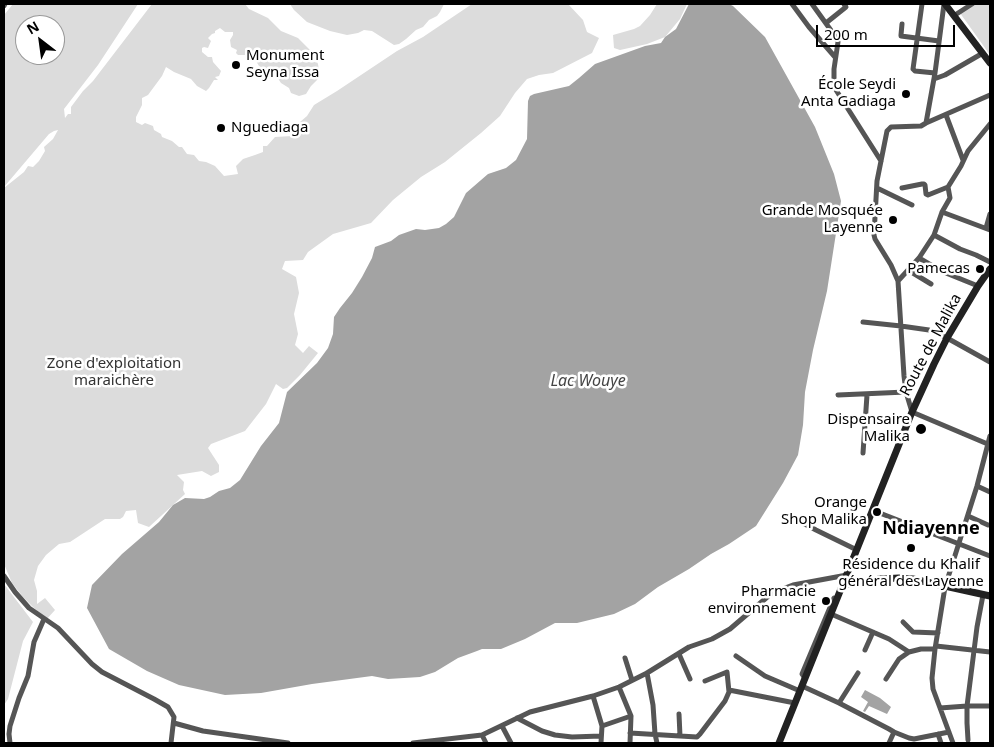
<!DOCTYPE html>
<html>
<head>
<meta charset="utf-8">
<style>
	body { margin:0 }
	#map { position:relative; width:994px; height:747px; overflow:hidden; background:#fff; font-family:"Noto Sans",sans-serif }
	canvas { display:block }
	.frame { position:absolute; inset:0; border:5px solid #000; pointer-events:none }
	.north { position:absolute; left:15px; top:15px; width:50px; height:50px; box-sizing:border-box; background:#fff; border:1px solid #999; border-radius:50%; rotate:330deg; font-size:14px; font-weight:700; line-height:20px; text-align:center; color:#000 }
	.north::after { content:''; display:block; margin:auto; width:18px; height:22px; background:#000; clip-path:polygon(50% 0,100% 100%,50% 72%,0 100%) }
	.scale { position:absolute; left:816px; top:25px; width:139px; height:22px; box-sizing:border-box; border:2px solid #000; border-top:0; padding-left:6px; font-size:15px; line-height:18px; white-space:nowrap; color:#000; -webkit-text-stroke:4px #fff; paint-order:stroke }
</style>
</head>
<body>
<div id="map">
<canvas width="994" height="747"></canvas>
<div class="frame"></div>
<div class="north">N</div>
<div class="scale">200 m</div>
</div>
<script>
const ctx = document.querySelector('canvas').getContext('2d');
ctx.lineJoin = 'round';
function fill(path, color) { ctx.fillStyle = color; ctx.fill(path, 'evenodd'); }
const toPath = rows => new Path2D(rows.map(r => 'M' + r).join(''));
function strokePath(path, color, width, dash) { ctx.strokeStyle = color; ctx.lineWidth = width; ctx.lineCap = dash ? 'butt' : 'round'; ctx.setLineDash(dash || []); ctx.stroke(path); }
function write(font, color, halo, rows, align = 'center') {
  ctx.font = font + ' "Noto Sans",sans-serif'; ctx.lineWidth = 5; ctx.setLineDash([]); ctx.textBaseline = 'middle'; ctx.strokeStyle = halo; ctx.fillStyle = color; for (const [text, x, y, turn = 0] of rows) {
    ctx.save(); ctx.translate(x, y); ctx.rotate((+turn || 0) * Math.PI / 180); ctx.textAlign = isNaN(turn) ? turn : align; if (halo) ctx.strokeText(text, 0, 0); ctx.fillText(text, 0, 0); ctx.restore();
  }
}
const green = toPath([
	[13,4,138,4,98,65,64,109,65,118,68,114,71,114,71,107,83,91,93,81,152,4,245,4,249,9,268,18,281,31,298,38,313,53,318,64,320,77,311,86,306,94,299,96,291,93,289,88,281,83,277,77,259,66,256,61,252,60,248,54,246,55,238,55,236,53,237,50,231,47,230,40,233,35,233,32,225,32,220,28,215,31,215,33,212,34,208,38,211,41,208,48,204,47,202,48,202,52,208,57,212,57,213,62,221,71,219,76,215,77,218,80,214,80,209,88,206,91,197,86,191,79,174,72,166,67,162,76,148,95,142,98,142,105,136,117,136,122,142,125,145,123,153,126,154,130,161,134,162,137,172,141,179,147,182,147,187,154,194,155,199,161,206,162,215,166,224,176,238,174,236,166,243,159,255,155,263,152,263,146,267,146,275,137,292,136,293,126,300,122,307,116,314,105,337,91,397,51,423,37,472,4,568,4,583,20,587,32,599,38,592,53,553,73,539,75,527,79,515,93,500,116,481,133,445,162,421,177,393,200,371,223,333,234,308,252,303,260,285,261,282,269,296,277,299,293,294,314,298,334,295,345,303,353,309,346,318,353,300,375,287,388,283,389,276,384,266,404,245,431,211,444,208,448,219,465,219,472,211,476,202,471,177,475,184,482,183,490,185,494,149,527,138,523,136,510,126,511,123,517,120,519,105,519,70,542,59,544,46,555,38,566,34,580,37,591,37,604,45,598,55,610,46,620,23,597,12,583,4,564,4,188,24,172,28,166,33,167,39,161,45,151,44,147,53,139,58,130,54,131,49,134,4,187,4,15],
	[25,25,55,25,55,55,25,55],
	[290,4,444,4,440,12,437,16,429,20,423,27,416,30,406,39,399,44,394,45,372,31,364,30,358,33,347,35,330,31,307,22,294,10],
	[657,4,687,4,680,19,665,37,647,44,620,50,614,48,613,35,634,29,640,26,650,15],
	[974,4,990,4,990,55,960,13],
	[4,584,33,622,23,641,8,699,4,705]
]);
const water = toPath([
	[689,4,729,4,733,6,765,37,815,127,834,174,841,201,827,291,813,350,805,392,803,425,798,455,783,483,756,526,729,544,711,554,689,569,658,587,635,604,614,614,577,623,555,623,525,639,501,649,482,649,477,651,458,658,435,672,420,677,388,679,372,676,312,684,261,693,225,695,179,685,147,671,109,649,87,608,92,585,122,554,159,522,173,505,185,498,204,499,210,497,219,491,230,488,240,480,261,446,279,423,287,392,317,363,328,348,333,334,334,317,340,308,352,293,362,277,372,258,375,247,391,241,399,235,416,229,425,230,439,228,446,224,454,217,466,193,488,174,506,168,516,160,527,139,528,101,530,96,534,94,569,86,579,78,595,64,645,46,661,43,665,37,676,29],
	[865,690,880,698,891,707,887,714,869,706,865,712,863,711,868,702,861,697]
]);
const street = toPath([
	[792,4,809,27,835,57],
	[812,4,835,36,838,42,834,69,834,84,836,90,881,161],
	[922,4,913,69,915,71,935,73],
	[944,4,935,73,926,123,921,126,891,127,887,131,877,181,874,235,875,239,891,265,898,281,904,376,906,392,912,412,990,445],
	[4,6,5,4],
	[955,15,972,4],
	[826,23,846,7,844,4],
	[902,24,901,35,901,36,939,41],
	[934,79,945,75,983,53],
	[946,115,963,160],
	[926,123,990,95],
	[877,188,912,205],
	[902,188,922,184,924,184,925,185,926,194,928,195,948,187,961,166,968,151,990,124],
	[942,212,990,230],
	[986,228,990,214],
	[934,235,960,249,976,255,990,262],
	[919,258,941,271,978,286],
	[908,270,931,284],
	[898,281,919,258,934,235,942,212,950,198,948,187],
	[863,322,901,326,929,330,947,338,990,362],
	[838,395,906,392],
	[863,453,867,395],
	[977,486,990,492],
	[872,510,990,556],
	[968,516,988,525],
	[803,523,816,530,857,550],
	[4,576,15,592,29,608,58,628,92,664,102,672,154,699,168,707,174,717,171,743],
	[831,614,889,639,909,652],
	[903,622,913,632,938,633],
	[936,646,990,652],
	[865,650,873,632],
	[679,654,690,679],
	[736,656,765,676,800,691],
	[625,658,632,680],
	[647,673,653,705,655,734,657,743],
	[805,678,802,674,834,598],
	[886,679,899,659,909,652,921,649,935,649],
	[802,686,839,703,889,729,894,732,909,738,914,739,949,732],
	[619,687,631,716,630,743],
	[729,690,795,703],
	[593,696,602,726,601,743],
	[839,703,858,673],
	[940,708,967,706,990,706],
	[679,714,680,736,697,737,700,734,725,701,729,692,727,672,705,681],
	[517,718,542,731,555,735,572,737,601,736],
	[174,723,203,731,288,743],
	[502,726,511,743],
	[602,726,631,716],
	[630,733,680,736],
	[938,734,941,743],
	[482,735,486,743],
	[968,740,967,723,967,706,977,627,983,595],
	[10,743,9,734,10,726,19,698,28,676,34,642,44,619],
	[413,743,482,735,530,712,593,696,619,687,647,673,689,647,712,639,730,629,772,593,793,585,847,575],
	[889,743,894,732],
	[953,743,933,689,932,678,935,649,945,587,977,486,990,436]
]);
const secondary = toPath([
	[945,4,990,63],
	[843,585,880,579,899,578,913,579,990,596],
	[779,743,912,412,934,364,947,338,978,286,990,269]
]);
const markers = [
	[236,65,5,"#000"],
	[906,94,5,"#000"],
	[221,128,5,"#000"],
	[893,220,5,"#000"],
	[980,269,5,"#000"],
	[921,429,6,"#000"],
	[877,512,5,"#000"],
	[911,548,5,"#000"],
	[826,601,5,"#000"]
];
const poiNames = [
	["Monument",246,56,"left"],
	["Seyna Issa",246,73,"left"],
	["École Seydi",896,85],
	["Anta Gadiaga",896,102],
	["Nguediaga",231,128,"left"],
	["Grande Mosquée",883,211],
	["Layenne",883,228],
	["Pamecas",970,269],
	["Dispensaire",910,420],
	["Malika",910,437],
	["Orange",867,503],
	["Shop Malika",867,520],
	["Résidence du Khalif",911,565,"center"],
	["général des Layenne",911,582,"center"],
	["Pharmacie",816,592],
	["environnement",816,609]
];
const streetNames = [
	["Route de Malika",931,345,-62]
];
const parkNames = [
	["Zone d'exploitation",114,364],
	["maraichère",114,381]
];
const waterNames = [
	["Lac Wouye",588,381]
];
const quarterNames = [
	["Ndiayenne",931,529]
];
fill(green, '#dcdcdc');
fill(water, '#a3a3a3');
strokePath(street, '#555', 5);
strokePath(secondary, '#222', 7);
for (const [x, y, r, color] of markers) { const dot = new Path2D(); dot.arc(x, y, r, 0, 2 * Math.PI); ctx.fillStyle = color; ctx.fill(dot); strokePath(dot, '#fff', 2); }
write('15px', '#000', '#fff', poiNames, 'right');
write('15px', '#000', '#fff', streetNames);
write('15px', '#333', '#fff', parkNames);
write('italic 16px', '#444', '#fff', waterNames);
write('bold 18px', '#000', '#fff', quarterNames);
</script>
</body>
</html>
